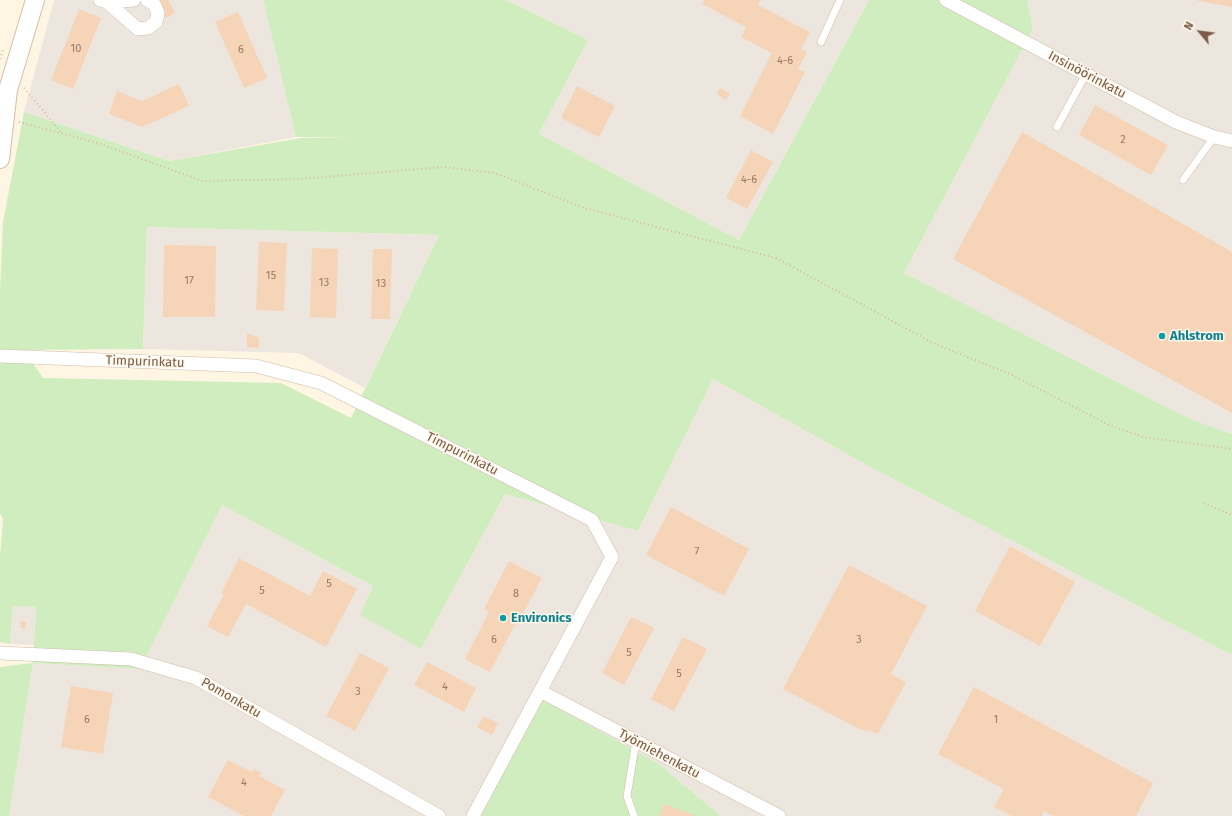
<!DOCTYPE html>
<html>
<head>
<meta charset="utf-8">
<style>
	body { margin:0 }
	#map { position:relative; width:1232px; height:816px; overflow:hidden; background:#fef5e3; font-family:"Fira Sans",sans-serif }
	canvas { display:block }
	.north { position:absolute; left:1180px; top:12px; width:40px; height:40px; -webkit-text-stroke:3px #fff8eb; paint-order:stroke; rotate:299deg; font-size:11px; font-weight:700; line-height:16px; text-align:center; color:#795b46 }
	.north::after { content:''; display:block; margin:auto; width:14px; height:18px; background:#795b46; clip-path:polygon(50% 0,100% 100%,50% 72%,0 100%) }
</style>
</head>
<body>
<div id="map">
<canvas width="1232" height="816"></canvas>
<div class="north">N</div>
</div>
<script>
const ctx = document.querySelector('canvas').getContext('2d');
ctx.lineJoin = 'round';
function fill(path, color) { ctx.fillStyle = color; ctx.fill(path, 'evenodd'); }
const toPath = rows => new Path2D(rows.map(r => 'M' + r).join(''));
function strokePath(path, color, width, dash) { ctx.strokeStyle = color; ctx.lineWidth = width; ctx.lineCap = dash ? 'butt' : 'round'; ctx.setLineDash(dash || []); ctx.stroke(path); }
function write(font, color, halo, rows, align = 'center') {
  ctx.font = font + ' "Fira Sans",sans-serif'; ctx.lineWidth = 3; ctx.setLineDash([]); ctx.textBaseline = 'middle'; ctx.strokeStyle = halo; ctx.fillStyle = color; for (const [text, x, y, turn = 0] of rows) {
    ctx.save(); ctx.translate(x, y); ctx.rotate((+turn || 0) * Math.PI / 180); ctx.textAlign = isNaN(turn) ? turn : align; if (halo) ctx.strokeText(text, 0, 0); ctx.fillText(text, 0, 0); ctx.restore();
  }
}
const industrial = toPath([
	[54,0,263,0,296,137,169,161,24,112],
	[506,0,869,0,739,240,539,134,588,40],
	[1027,0,1232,0,1232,434,1188,418,904,273,1033,29],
	[147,227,439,235,365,388,299,353,143,349],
	[713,379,872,468,1232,655,1232,816,721,816,659,764,480,816,9,816,33,663,140,669,222,505,373,586,421,649,505,494,638,531],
	[13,606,36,606,34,645,10,644]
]);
const green = toPath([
	[263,0,506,0,588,40,539,134,739,240,869,0,1027,0,1033,29,904,273,1188,418,1232,434,1232,655,872,468,713,379,638,531,505,494,421,649,360,615,373,586,222,505,140,669,33,663,9,816,0,816,0,667,33,663,36,607,13,606,10,644,0,642,0,557,3,519,0,513,0,292,3,222,24,112,169,161,301,138,356,137,296,137],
	[147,227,439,235,351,418,281,383,43,378,24,350,143,349],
	[543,700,659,764,721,816,480,816]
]);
const building = toPath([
	[158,0,168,0,175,13,166,18],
	[704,0,760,0,758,5,810,32,801,49,807,52,798,69,805,72,773,134,740,116,772,53,741,37,746,27,702,4],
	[1198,0,1232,0,1232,7,1198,1],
	[79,9,101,18,73,89,51,80],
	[238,12,267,78,244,88,215,22],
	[179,84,189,106,142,127,109,114,117,91,142,101],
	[577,86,615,106,599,137,561,118],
	[720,88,730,93,726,100,717,94],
	[1095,105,1168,145,1151,175,1079,135],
	[1022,132,1232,252,1232,413,953,259],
	[751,150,773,162,747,209,726,198],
	[259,242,287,243,284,311,256,310],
	[164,245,216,246,215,317,163,317],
	[312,248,338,249,336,318,310,317],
	[373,249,392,249,390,319,371,319],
	[247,334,252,334,252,336,259,337,259,348,247,347],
	[671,507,749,549,724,596,646,555],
	[1010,546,1075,582,1040,646,975,611],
	[239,558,310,596,323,571,357,589,326,647,246,604,228,637,207,626,224,594,221,593],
	[509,561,542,578,517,625,515,624,490,672,465,659,489,612,484,609],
	[849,565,927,606,891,674,906,682,878,734,869,730,868,732,862,729,861,730,783,689],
	[631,617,654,628,624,685,602,673],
	[21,621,27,622,25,629,20,628],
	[683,637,707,649,674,711,651,699],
	[360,653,389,668,355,731,326,716],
	[427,662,476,688,464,712,414,685],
	[71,686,113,693,103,754,61,747],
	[974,687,1153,783,1136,816,1053,816,1044,811,1042,816,1012,816,994,807,1004,789,938,754],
	[484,716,498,724,492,735,477,727],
	[228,760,252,772,254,769,261,773,259,776,285,790,271,816,244,816,208,797],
	[664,804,696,816,659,816]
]);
const path = toPath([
	[0,59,3,50],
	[24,88,61,132],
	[19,122,101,144,202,181,300,179,443,167,495,173,584,208,776,258,933,343,1012,375,1109,425,1143,437,1232,449],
	[1204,503,1232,515]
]);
const lane = toPath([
	[821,42,840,0],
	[1057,127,1086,74],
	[1183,180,1214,137],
	[634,816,627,796,636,741]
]);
const street = toPath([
	[100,0,107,2,138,29,148,28,156,22,158,13,154,4,147,0],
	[946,0,1176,122,1214,137,1232,141],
	[107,2,134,0],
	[0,356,256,366,321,383,592,520,612,557,473,816],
	[0,653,131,659,196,678,439,816],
	[540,691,779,816]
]);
const secondary = toPath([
	[0,159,8,90,35,0]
]);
const markers = [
	[1162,336,4,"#0f9aa8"],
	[503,618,4,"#0f9aa8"]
];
const numberNames = [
	["10",76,49],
	["6",241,50],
	["4-6",785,61],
	["2",1123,140],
	["4-6",749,180],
	["15",271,276],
	["17",189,281],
	["13",324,283],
	["13",381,284],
	["7",697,552],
	["5",329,584],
	["5",262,591],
	["8",516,594],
	["6",494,640],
	["3",859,640],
	["5",629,653],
	["5",679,674],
	["4",445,687],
	["3",358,692],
	["6",87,720],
	["1",996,720],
	["4",244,783]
];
const streetNames = [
	["Insinöörinkatu",1087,75,28],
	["Timpurinkatu",145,362,2],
	["Timpurinkatu",462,454,27],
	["Pomonkatu",231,698,30],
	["Työmiehenkatu",659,754,28]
];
const cultureNames = [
	["Ahlstrom",1170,336],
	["Environics",511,618]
];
fill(industrial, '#ede6de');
fill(green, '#d0edc0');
fill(building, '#f6d4b8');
strokePath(lane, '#d0bca8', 8);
strokePath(street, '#d0bca8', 14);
strokePath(secondary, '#d6bfa8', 20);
strokePath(path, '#dbb79b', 2, [1, 3]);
strokePath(lane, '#fff', 7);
strokePath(street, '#fff', 13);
strokePath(secondary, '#fff', 18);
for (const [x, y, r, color] of markers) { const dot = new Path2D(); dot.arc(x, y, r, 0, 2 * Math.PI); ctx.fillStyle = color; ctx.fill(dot); strokePath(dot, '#fff8eb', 1.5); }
write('11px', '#987962', null, numberNames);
write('13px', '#795b46', '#fff8eb', streetNames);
write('bold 13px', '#0d838f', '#fff8eb', cultureNames, 'left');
</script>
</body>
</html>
